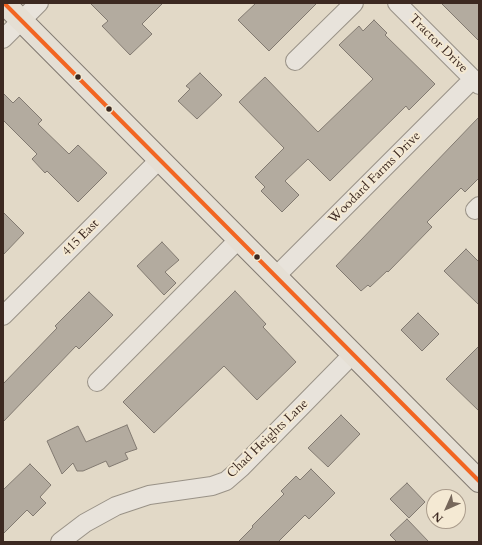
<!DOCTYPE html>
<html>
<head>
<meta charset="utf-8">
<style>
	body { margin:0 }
	#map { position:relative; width:482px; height:545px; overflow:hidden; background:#e2d9c7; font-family:Cardo,serif }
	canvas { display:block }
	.frame { position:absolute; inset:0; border:4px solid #3c2921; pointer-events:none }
	.north { position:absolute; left:426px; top:489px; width:40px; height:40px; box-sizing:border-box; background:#f4e9d3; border:1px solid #aa9c8c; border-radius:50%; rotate:225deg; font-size:11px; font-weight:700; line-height:16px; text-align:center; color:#3c2921 }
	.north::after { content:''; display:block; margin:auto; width:14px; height:18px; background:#76675b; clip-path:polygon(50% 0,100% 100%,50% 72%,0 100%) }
</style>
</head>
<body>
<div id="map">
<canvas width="482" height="545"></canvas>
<div class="frame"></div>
<div class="north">N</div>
</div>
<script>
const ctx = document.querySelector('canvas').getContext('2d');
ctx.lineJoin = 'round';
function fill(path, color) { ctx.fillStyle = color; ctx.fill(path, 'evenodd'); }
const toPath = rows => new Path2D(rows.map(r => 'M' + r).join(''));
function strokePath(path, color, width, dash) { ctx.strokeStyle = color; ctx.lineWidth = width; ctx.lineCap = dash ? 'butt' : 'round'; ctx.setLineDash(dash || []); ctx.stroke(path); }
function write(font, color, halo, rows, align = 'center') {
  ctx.font = font + ' Cardo,serif'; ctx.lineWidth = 4; ctx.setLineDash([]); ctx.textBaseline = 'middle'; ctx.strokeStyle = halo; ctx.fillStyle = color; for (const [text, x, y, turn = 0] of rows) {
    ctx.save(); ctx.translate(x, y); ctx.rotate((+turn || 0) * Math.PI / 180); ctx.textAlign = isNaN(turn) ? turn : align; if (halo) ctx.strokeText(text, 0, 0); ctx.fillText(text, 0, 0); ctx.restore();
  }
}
const building = toPath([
	[90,3,163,3,142,24,152,34,130,55,102,26,108,21,90,3],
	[256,3,317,3,269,51,238,20,256,3],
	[441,3,479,3,479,41,441,3],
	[374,20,387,33,385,35,435,84,409,110,406,106,330,181,308,159,285,181,299,195,282,212,261,191,265,187,255,177,284,148,239,102,265,77,318,132,373,79,339,45,359,26,363,31,374,20],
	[200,73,222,95,197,119,178,101,190,89,186,86,200,73],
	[3,93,13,103,19,97,42,120,38,124,69,154,78,145,107,173,78,202,47,171,45,173,32,159,37,154,3,120,3,93],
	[479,117,479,178,465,192,461,188,427,222,432,227,388,272,387,271,370,287,368,285,361,291,336,266,479,117],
	[3,212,24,233,3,255,3,212],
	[162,242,179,260,165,272,176,283,164,295,137,266,162,242],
	[466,249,479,262,479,305,444,271,466,249],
	[235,291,266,324,263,327,296,362,257,400,224,366,154,433,123,402,235,291],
	[89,292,113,315,79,349,76,346,3,422,3,384,57,328,55,326,89,292],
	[418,313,439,334,422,351,401,330,418,313],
	[479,346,479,411,446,379,479,346],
	[341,415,360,434,328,467,308,448,341,415],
	[127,425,137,449,125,453,128,459,109,467,106,461,83,471,77,471,73,463,62,474,47,441,78,426,86,442,127,425],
	[30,464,51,485,40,497,46,503,33,516,27,510,3,534,3,490,30,464],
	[311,469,335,493,309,519,305,515,278,542,238,542,253,527,252,526,284,494,281,491,296,476,300,480,311,469],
	[407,483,425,502,409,518,390,499,407,483],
	[407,519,429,542,397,542,390,535,407,519]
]);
const minor = toPath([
	[397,3,479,85],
	[3,39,39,3],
	[295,61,354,3],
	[475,210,479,206],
	[276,276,473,79],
	[3,316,160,159],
	[97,382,239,239],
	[60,542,85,523,116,506,149,495,212,486,226,481,241,468,353,354]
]);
const major = toPath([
	[4,3,479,481]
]);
const bus1 = toPath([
	[4,3,479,481]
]);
const markers = [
	[78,77,3.5,"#3c2921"],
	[109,109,3.5,"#3c2921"],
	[257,257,3.5,"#3c2921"]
];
const streetNames = [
	["Tractor Drive",438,44,45],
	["Woodard Farms Drive",375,178,-45],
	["415 East",81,238,-45],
	["Chad Heights Lane",268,439,-44]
];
fill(building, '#b3ab9f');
strokePath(building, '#827a71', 1);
strokePath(minor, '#999287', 20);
strokePath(major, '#827a71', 24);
strokePath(minor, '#e8e3db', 18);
strokePath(major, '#e5dfd4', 22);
strokePath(bus1, '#f26522', 4);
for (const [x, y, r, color] of markers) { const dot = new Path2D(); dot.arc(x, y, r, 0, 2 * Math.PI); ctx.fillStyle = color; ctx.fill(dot); strokePath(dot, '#f4e9d3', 1.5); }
write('13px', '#3c2921', '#f4e9d3', streetNames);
</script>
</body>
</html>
